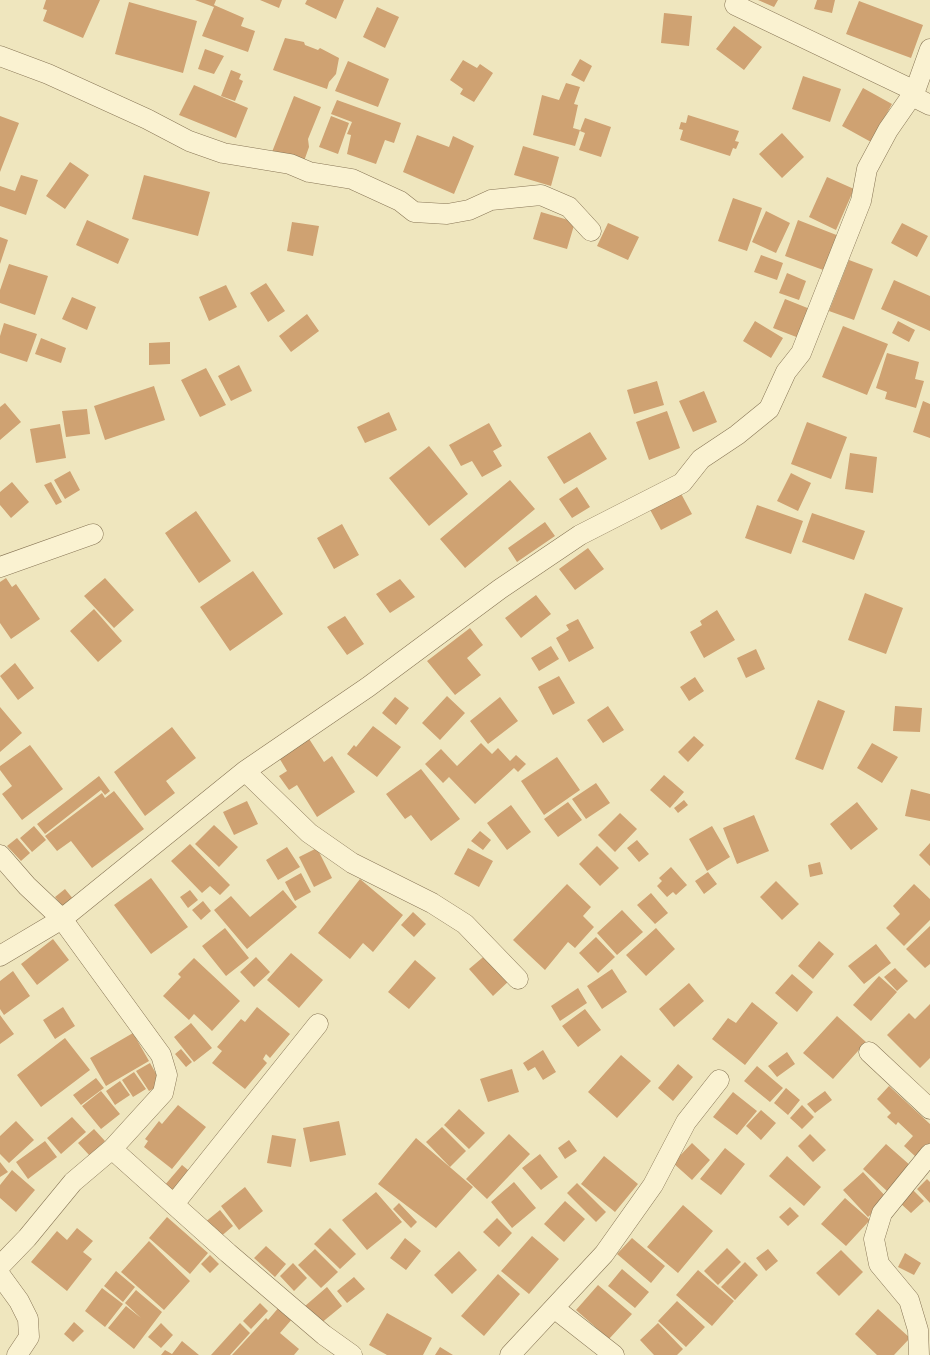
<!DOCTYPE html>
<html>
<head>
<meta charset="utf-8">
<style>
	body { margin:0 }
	canvas { display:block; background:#efe6be }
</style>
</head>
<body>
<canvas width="930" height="1355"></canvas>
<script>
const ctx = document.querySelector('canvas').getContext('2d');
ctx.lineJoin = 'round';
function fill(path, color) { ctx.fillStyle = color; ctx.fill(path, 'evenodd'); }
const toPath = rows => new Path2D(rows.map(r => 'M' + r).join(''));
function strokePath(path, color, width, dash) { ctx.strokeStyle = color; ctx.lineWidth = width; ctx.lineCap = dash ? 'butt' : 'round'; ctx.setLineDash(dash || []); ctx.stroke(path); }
const building = toPath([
	[46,0,100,0,83,38,43,21,47,10,43,9],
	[195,0,216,0,214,5,244,18,241,26,255,31,248,52,202,36,214,7],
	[260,0,282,0,279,8],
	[307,0,344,0,336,19,305,4],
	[758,0,778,0,774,7],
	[817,0,835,0,832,13,814,9],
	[859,1,923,25,911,58,846,34],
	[129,2,197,21,183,73,115,54],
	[377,7,399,17,385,48,363,37],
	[664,13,692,16,689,46,661,43],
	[734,26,762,47,744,70,716,49],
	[285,38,304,42,305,45,318,50,320,48,339,58,336,74,329,82,327,89,273,70],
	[205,49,224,56,214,74,198,69],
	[580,59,592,66,584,82,571,75],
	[463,60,477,68,480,64,493,73,474,102,460,94,463,89,450,80],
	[348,61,389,79,378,107,335,91],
	[231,70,241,74,239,79,243,81,235,101,221,96],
	[803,76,841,89,830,122,792,109],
	[566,83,580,87,574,104,578,105,573,128,580,130,575,146,533,135,542,95,559,100],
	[194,85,248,108,236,138,179,115],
	[863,88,892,104,871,142,842,126],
	[294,96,321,107,308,139,309,147,303,164,272,152],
	[337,100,401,123,394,143,385,140,376,164,347,154,351,135,347,134,352,122,331,114],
	[688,115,739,131,735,141,739,142,736,149,733,148,730,156,680,140,683,130,679,129,681,122,686,123],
	[0,116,19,123,0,172],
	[331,116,349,123,338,154,319,147],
	[585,118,611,127,601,157,579,150,585,133,580,131],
	[782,133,804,157,782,178,759,154],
	[417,135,449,147,453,136,474,146,454,194,403,172],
	[523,146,559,157,551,186,514,175],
	[70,162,89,175,65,209,46,196],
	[21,175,38,180,26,215,0,206,0,186,15,191],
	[144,175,210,192,198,236,132,219],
	[827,177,854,189,836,230,809,217],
	[733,198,762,208,747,251,718,241],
	[766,211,790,223,776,253,752,242],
	[541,212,575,222,567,249,533,239],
	[87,220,129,239,118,264,76,245],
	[798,220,839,236,826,271,785,256],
	[292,222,319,226,313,256,287,251],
	[608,223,639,237,628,260,597,246],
	[902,223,928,236,917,257,891,243],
	[0,237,8,240,0,264],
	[761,255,783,263,777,280,754,272],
	[849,260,873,269,854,320,829,311],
	[9,264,48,276,35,315,0,303,0,290],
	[787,273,806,281,799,300,779,293],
	[894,280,930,296,930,331,881,309],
	[266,283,285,311,268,322,250,293],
	[226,285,237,307,209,321,199,297],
	[72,297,96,307,87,330,62,319],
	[785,299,810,309,799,338,773,328],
	[307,314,319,331,291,352,279,336],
	[755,321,783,338,771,358,743,341],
	[898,321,915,330,909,342,892,333],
	[4,323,37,334,27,362,0,353,0,336],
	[843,326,888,344,867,395,822,377],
	[41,338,66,348,61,363,35,354],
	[170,342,170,364,149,365,149,343],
	[887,353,919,362,915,379,924,381,916,408,885,399,887,392,876,388],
	[239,365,252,391,231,401,218,376],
	[206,368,226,405,200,417,181,380],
	[657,381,664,405,634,414,627,390],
	[154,386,165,420,105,440,94,406],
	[704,391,717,422,693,432,679,401],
	[923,401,930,404,930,438,913,432],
	[5,403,21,422,0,440,0,407],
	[87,409,90,434,66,437,62,411],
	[667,411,680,448,649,460,636,422],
	[389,412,397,430,365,443,357,427],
	[807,422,847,437,831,479,791,464],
	[489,423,502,446,493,451,502,466,482,477,472,461,461,466,449,445],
	[60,424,66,458,36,463,30,429],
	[590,432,607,459,564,484,547,457],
	[429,446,468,494,429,526,389,478],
	[850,453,877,457,873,493,845,489],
	[70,471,80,490,65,499,54,480],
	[791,473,811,483,798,511,777,501],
	[510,480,535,509,465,568,440,539],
	[12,482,29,502,11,518,0,505,0,492],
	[51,482,62,502,56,505,44,485],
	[577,487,590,507,572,518,559,499],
	[678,488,692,514,661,530,647,504],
	[757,505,803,521,791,554,745,538],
	[196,511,231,561,199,583,165,533],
	[812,513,865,531,854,560,802,542],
	[545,522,555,536,517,562,508,548],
	[342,524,359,555,334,569,317,538],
	[588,548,604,569,575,590,559,569],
	[253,571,283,614,230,651,200,607],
	[6,578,12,587,16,584,40,619,11,639,0,623,0,582],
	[105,578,134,610,114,628,84,596],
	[400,579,415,597,390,613,376,594],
	[865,593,903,608,886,654,848,640],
	[536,595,551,614,521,638,505,618],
	[94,609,122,641,98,662,70,631],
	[717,610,735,640,704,658,690,632,702,625,700,621],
	[345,616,364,644,347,655,327,627],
	[578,619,594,648,569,662,556,638,569,630,566,625],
	[470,628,483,645,467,658,481,675,455,695,427,661],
	[551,646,559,659,539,671,531,658],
	[756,649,765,669,746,678,737,658],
	[15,663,34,688,18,700,0,676],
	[559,676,575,703,553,715,538,687],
	[695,677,704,691,689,701,680,687],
	[447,696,465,713,440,740,422,723],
	[395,697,409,708,396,725,382,713],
	[500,697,518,721,488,744,470,721],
	[818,700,845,711,823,770,795,759],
	[608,706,624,730,603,743,587,720],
	[895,706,922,708,920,732,893,731],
	[0,707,22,733,0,752],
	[373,726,401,747,377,777,347,754,354,745,356,747],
	[172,727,196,758,166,781,175,793,145,816,114,772],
	[304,731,324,762,332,756,355,792,317,817,297,785,289,790,279,776,287,771,278,756],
	[694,736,704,745,688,762,678,752],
	[481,743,492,754,498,748,510,761,516,755,526,764,518,772,514,768,475,804,449,777,443,783,425,764,441,749,457,766],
	[872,743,898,757,882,783,857,768],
	[30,745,63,789,22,820,2,794,12,786,0,770,0,766],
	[557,757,580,790,544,815,521,781],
	[421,769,460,819,431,841,411,815,405,819,386,794],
	[664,775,684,792,670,808,650,790],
	[99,776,110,791,105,795,101,790,45,834,37,824],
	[596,783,610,803,586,819,572,799],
	[911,789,930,794,930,821,905,816],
	[114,791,144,829,92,868,71,841,57,851,45,836,102,793,105,798],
	[684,800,688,805,678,813,674,808],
	[247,801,258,824,234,835,223,812],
	[568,802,582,820,558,837,544,819],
	[857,802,878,829,851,850,830,824],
	[511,805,531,832,507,850,487,823],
	[620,813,637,829,615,852,598,835],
	[754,815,769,851,737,864,723,828],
	[214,825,238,847,219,867,195,844],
	[34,826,46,840,32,852,20,838],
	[712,826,730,857,707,871,689,839],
	[480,831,491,840,483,850,471,841],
	[17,838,30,853,21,861,7,846],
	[637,840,649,854,639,862,627,848],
	[930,843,930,866,919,855],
	[190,844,230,885,220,895,210,886,202,893,171,861],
	[597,846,619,868,600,886,579,864],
	[287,847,300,867,278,880,266,860],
	[317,848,332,878,314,887,299,857],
	[468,848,493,861,479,887,454,874],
	[820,862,823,874,810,877,808,865],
	[671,867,687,885,676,895,673,892,667,897,657,886,662,881,659,878],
	[708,872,717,884,704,894,695,881],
	[301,873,311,892,295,901,285,882],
	[151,878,188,927,151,954,114,905],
	[360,879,403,915,373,952,363,943,350,959,318,933],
	[776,881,799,904,782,920,760,897],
	[567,884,591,907,583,916,594,927,575,948,568,942,545,970,513,940],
	[914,884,930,899,930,920,904,946,886,928,900,914,893,906],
	[65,889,74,900,64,908,55,897],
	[190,890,198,900,188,908,180,897],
	[283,890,297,907,247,949,214,910,231,896,250,917],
	[651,893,668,913,655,924,637,905],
	[203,901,211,911,201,920,192,910],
	[622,910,643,932,617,955,597,933],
	[413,912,426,924,414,937,401,925],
	[930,926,930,964,925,968,906,949],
	[225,928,249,958,226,976,202,946],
	[656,928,675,949,646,976,626,955],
	[596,937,615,957,598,973,579,953],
	[53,939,69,960,37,985,21,964],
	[819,941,834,954,813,979,798,966],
	[876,944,891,963,864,984,848,966],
	[291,953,323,980,299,1008,267,980],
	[488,953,511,979,493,996,469,969],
	[256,957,270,972,254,987,240,972],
	[194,958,240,1001,212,1031,194,1014,189,1020,163,996,181,977,178,974],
	[415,960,436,978,409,1009,388,992],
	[895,968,908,981,897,991,884,977],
	[612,969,627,992,602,1009,587,986],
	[13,971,30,996,4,1015,0,1009,0,981],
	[792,974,813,992,797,1012,775,993],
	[879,976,897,992,871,1021,853,1005],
	[689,983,704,1001,674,1027,659,1009],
	[578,988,587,1003,560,1021,551,1006],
	[752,1002,778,1023,745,1065,712,1039,728,1018,736,1023],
	[930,1004,930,1058,920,1068,887,1035,909,1013,915,1019],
	[63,1007,75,1026,55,1039,43,1020],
	[257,1007,290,1034,270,1058,266,1054,263,1059,267,1063,245,1089,212,1063,222,1051,217,1047,241,1019,245,1022],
	[585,1009,601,1030,578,1047,562,1026],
	[0,1015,14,1034,0,1044],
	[837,1016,866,1042,833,1079,803,1053],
	[191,1023,212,1048,194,1062,174,1037],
	[133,1033,149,1061,106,1086,90,1058],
	[65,1038,90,1070,41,1107,17,1075],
	[181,1049,192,1062,186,1067,175,1054],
	[543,1050,556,1072,543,1080,535,1067,528,1071,523,1063],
	[787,1052,795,1064,777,1077,768,1066],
	[621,1055,651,1081,617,1118,588,1092],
	[150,1063,162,1084,149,1091,136,1071],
	[678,1064,693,1077,673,1101,658,1088],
	[757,1066,783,1088,770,1102,744,1081],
	[512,1069,519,1092,488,1102,480,1079],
	[134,1072,146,1089,133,1097,122,1080],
	[96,1078,104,1088,81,1105,73,1095],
	[120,1081,130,1095,115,1105,106,1091],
	[889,1086,930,1124,930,1143,916,1157,904,1146,913,1136,898,1122,896,1125,887,1117,891,1113,877,1099],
	[786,1088,800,1100,788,1115,774,1103],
	[101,1091,120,1114,101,1129,82,1106],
	[825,1091,832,1100,815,1113,807,1104],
	[733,1092,757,1111,737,1135,713,1117],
	[178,1105,206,1127,172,1169,144,1147,148,1141,145,1139,159,1121,162,1124],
	[802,1105,814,1117,802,1129,790,1118],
	[459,1109,485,1133,469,1149,444,1125],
	[761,1110,776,1123,761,1140,746,1126],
	[72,1117,86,1132,61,1154,47,1138],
	[16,1121,34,1140,9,1163,0,1154,0,1136],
	[339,1121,346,1155,310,1162,303,1128],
	[442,1127,466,1151,450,1167,426,1142],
	[94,1129,105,1141,90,1156,78,1143],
	[509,1134,530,1154,487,1199,466,1179],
	[810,1134,826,1150,813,1162,798,1146],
	[272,1135,296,1139,291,1167,267,1163],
	[416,1138,473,1187,436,1228,378,1184],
	[569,1140,577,1151,565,1159,558,1148],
	[45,1141,57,1157,28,1179,16,1162],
	[692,1143,710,1160,692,1180,673,1163],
	[886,1144,911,1166,887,1191,863,1169],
	[725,1148,745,1164,721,1195,700,1179],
	[540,1154,558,1177,541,1190,522,1168],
	[604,1156,638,1184,615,1212,581,1184],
	[787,1156,821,1187,804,1206,769,1176],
	[0,1162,8,1172,0,1177],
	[182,1165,194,1175,176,1196,164,1186],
	[12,1170,35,1190,16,1212,0,1198,0,1185],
	[863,1172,888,1199,868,1217,843,1190],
	[927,1179,930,1182,930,1203,917,1189],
	[514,1182,536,1208,512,1228,491,1202],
	[577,1183,606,1212,596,1222,567,1193],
	[245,1187,263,1211,239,1230,221,1206],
	[913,1190,924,1201,911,1213,900,1203],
	[376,1192,402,1222,367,1250,342,1220],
	[845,1198,870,1220,846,1246,821,1224],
	[565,1201,585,1219,564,1242,544,1224],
	[399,1203,417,1222,411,1228,393,1209],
	[683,1205,713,1231,678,1273,647,1247],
	[790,1207,799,1216,788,1226,779,1217],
	[220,1210,233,1226,218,1239,204,1223],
	[167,1217,208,1253,190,1274,149,1238],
	[497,1218,512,1233,499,1247,483,1232],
	[77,1228,93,1241,83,1252,92,1259,67,1291,31,1262,57,1231,67,1240],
	[330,1228,356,1254,340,1269,314,1244],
	[532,1236,559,1259,529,1294,501,1271],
	[405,1238,421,1251,406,1270,390,1258],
	[632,1238,665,1266,651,1283,617,1254],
	[149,1241,190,1281,164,1310,121,1272],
	[266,1246,286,1264,275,1277,254,1258],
	[727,1248,741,1262,718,1285,704,1271],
	[315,1249,338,1272,321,1288,298,1265],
	[768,1249,778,1261,766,1271,756,1258],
	[841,1250,863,1272,839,1296,816,1273],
	[459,1251,477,1270,452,1294,434,1275],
	[905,1253,921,1263,914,1275,898,1267],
	[210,1255,219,1264,210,1273,201,1264],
	[745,1262,758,1275,735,1300,721,1287],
	[293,1263,307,1278,294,1291,280,1276],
	[622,1269,649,1292,635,1308,608,1286],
	[698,1270,734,1301,712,1326,676,1295],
	[116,1271,135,1287,123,1302,104,1286],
	[498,1274,520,1294,484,1336,461,1316],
	[354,1277,365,1289,347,1303,337,1291],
	[598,1285,632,1314,609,1339,576,1310],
	[327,1287,342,1306,320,1324,305,1306],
	[102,1288,123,1304,105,1327,85,1311],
	[136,1290,162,1312,134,1349,108,1328,126,1306,141,1318,125,1303],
	[677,1301,705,1327,686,1347,658,1321],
	[260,1303,268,1311,251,1329,243,1321],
	[280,1306,293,1318,280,1333,299,1349,294,1355,232,1355,266,1318,268,1320],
	[878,1309,910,1338,894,1355,877,1355,855,1334],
	[387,1313,432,1338,423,1355,387,1355,369,1345],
	[74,1322,84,1331,73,1342,64,1334],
	[161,1323,173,1335,161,1348,148,1337],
	[240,1323,250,1333,230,1355,211,1355],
	[658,1323,683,1349,677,1355,654,1355,640,1340],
	[182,1341,199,1355,161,1355,165,1350,172,1354],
	[440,1347,453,1355,435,1355]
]);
const street = toPath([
	[735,5,915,91],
	[0,56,48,74,147,119,189,141,223,153,290,164,309,172,352,179,400,201,414,212,447,214,469,210,491,200,541,195,569,207,591,231],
	[912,96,930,105],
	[0,567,93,534],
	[245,771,309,833,352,863,432,903,465,924,518,979],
	[0,855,27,886,62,919,161,1055,167,1075,163,1093,112,1149,73,1182,27,1238,0,1266],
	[0,956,62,919,245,771,368,687,500,589,580,535,682,483,701,459,737,435,769,409,786,372,801,353,861,201,867,169,888,130,915,91,930,49],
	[869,1052,930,1109],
	[112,1149,228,1253,324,1335,352,1355],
	[174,1204,318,1024],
	[0,1275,19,1301,28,1319,29,1337,17,1355],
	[554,1308,614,1355],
	[510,1355,604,1254,653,1185,686,1122,719,1080],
	[919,1355,918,1330,909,1300,879,1264,874,1239,882,1213,930,1154]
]);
fill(building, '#cfa272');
strokePath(street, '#887656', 21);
strokePath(street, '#faf2d1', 20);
</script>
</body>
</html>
